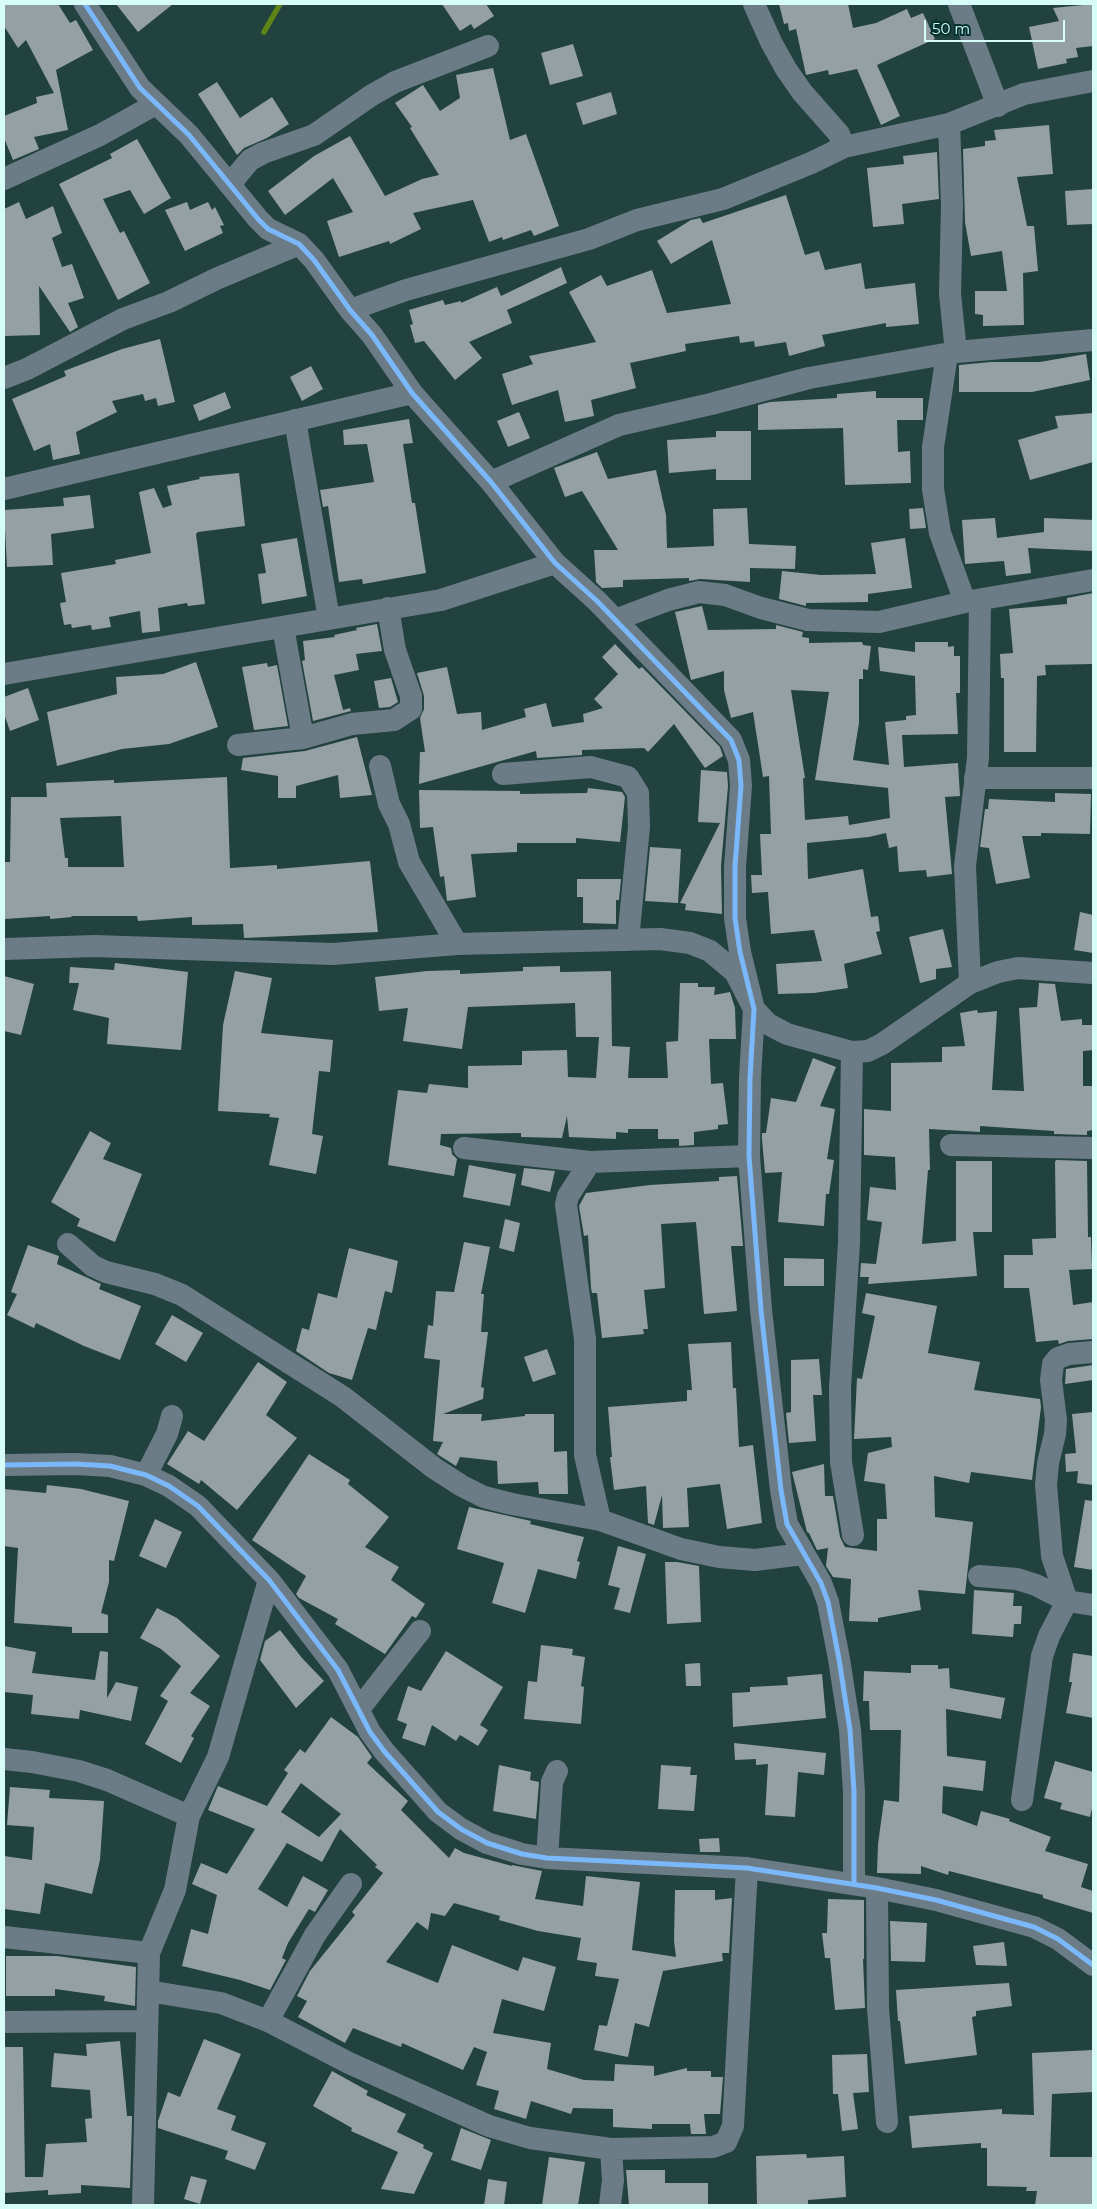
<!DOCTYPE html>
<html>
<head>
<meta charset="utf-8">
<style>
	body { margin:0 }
	#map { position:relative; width:1097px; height:2209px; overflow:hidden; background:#22423f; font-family:Montserrat,sans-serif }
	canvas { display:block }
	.frame { position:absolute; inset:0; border:5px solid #d7fdf8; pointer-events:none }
	.scale { position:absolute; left:924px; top:20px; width:141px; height:22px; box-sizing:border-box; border:2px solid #d7fdf8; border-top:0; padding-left:6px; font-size:15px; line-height:18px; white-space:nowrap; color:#d7fdf8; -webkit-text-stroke:4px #02332f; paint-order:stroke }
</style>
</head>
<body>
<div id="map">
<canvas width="1097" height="2209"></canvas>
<div class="frame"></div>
<div class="scale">50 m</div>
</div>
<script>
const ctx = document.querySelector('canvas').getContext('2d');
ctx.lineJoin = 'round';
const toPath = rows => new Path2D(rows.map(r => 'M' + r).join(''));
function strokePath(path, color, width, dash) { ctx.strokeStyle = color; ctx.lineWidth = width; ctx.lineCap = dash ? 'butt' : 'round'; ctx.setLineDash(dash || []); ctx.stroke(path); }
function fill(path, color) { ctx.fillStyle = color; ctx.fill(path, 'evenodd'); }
const stream = toPath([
	[264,32,280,4]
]);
const building = toPath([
	[4,4,58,4,70,23,76,20,93,50,56,70,68,130,34,137,39,149,13,160,4,138,4,116,37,103,36,97,54,93,26,40,18,48,4,26],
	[116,4,173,4,138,32],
	[442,4,486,4,494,16,474,29,471,24,460,31],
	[779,4,848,4,853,28,876,23,907,9,911,18,923,13,935,39,877,65,900,116,881,125,857,69,829,75,828,70,806,75,796,29,789,31,788,23,784,24],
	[1093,4,1093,46,1076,48,1078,57,1066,59,1067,63,1038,69,1029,27,1059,21,1053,8],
	[573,44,583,76,550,85,541,53],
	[493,68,510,140,526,134,559,226,534,236,531,230,503,240,502,237,489,242,473,200,413,213,421,229,390,244,389,241,339,257,327,221,353,212,333,178,285,215,268,191,314,156,350,136,385,196,422,179,439,175,410,128,412,127,395,103,423,85,440,111,460,98,456,75],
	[217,82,240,118,272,97,289,124,267,138,244,148,237,155,198,94],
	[611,92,617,114,583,125,576,103],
	[1049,125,1053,174,1017,177,1027,226,1034,226,1038,271,1023,273,1024,325,983,326,983,315,975,314,975,291,1007,291,1002,251,971,256,965,222,963,149,985,146,985,141,996,140,994,130],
	[137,139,171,198,144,214,130,190,103,199,120,233,124,231,150,283,118,300,59,184,112,158,110,154],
	[937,152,939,199,902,204,904,224,873,227,867,168,904,164,903,156],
	[1093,189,1093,224,1067,225,1065,191],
	[786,195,805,255,819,251,825,270,861,263,865,289,915,283,919,324,886,327,886,323,822,335,825,346,789,356,786,342,755,347,754,341,740,343,739,336,685,344,686,351,630,363,636,388,591,400,594,416,565,422,558,390,512,405,502,374,533,364,529,356,596,342,569,292,601,275,607,286,652,270,667,313,731,304,712,240,671,264,657,241,691,220,700,218,703,223],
	[19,202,26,219,53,206,62,233,52,238,62,267,72,264,84,298,68,303,78,327,70,332,39,286,40,335,4,336,4,209],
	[187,202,190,210,208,202,212,210,215,207,224,225,220,226,223,233,185,251,165,210],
	[561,267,567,283,507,310,512,323,469,342,482,358,455,380,424,341,415,343,410,325,413,324,409,310,443,300,445,305,461,301,461,303,497,287,501,296],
	[160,339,175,402,158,406,156,398,145,401,143,394,112,401,117,412,76,432,80,454,53,460,50,444,34,451,12,399,66,376,64,371,122,349],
	[1086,354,1090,380,1032,392,959,392,959,365,991,362,1040,362],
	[311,366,323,389,302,401,290,377],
	[876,391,876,398,923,398,923,420,897,420,898,452,910,451,911,483,845,485,843,428,758,430,758,405,770,402,837,398,837,394],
	[225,392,231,408,199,421,193,405],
	[519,412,530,438,508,447,497,421],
	[1093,413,1093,462,1030,480,1018,440,1058,428,1055,416],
	[409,419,413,443,403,444,412,503,415,503,426,573,363,584,362,579,339,582,328,506,323,507,320,490,374,482,367,444,344,445,343,430],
	[716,431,751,431,751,480,716,480,716,469,669,473,667,440,716,437],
	[597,452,608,479,656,470,666,515,667,548,714,546,713,509,747,508,749,544,796,546,795,569,750,568,750,582,700,579,689,581,689,578,623,580,623,587,602,588,596,582,594,550,618,550,582,491,565,497,554,468],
	[239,473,245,526,198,532,196,534,205,604,188,606,187,603,158,608,160,631,142,633,140,611,109,617,111,627,92,630,91,625,72,628,71,624,64,625,60,603,66,602,61,573,116,564,115,560,151,553,139,492,154,488,163,508,172,505,167,486,200,479,199,477],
	[90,495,94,528,51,534,53,565,7,567,4,510,64,506,63,498],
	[923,508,926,528,910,529,909,509],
	[995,518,997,538,1044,532,1044,518,1093,520,1093,551,1028,548,1031,573,1006,576,1004,561,965,564,962,520],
	[297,538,307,596,262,604,258,574,266,573,261,544],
	[905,538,912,588,868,594,868,602,806,603,806,606,779,599,782,571,821,575,876,574,871,543],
	[1093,593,1093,664,1045,665,1046,675,1037,676,1036,752,1004,752,1004,678,1001,678,1000,654,1013,653,1009,609,1067,604,1067,598],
	[702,606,708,630,776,629,776,625,803,632,802,637,809,638,809,643,862,642,863,645,871,646,868,670,863,669,863,679,859,679,859,723,853,760,889,765,885,722,906,720,906,716,916,715,915,676,880,671,878,647,915,652,915,642,948,642,948,647,954,646,954,656,960,656,960,693,956,693,958,734,902,735,904,767,958,763,960,796,945,797,952,874,927,877,926,870,899,872,897,846,889,848,886,833,869,837,807,843,808,879,863,869,871,917,878,916,880,931,876,932,882,954,844,964,848,988,814,993,778,994,776,964,822,961,814,930,771,934,768,892,752,893,751,875,762,875,760,834,771,834,769,776,763,777,753,712,731,718,724,690,724,671,691,680,675,612],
	[791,690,829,692,815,780,888,788,890,818,849,825,848,816,805,820,803,778,805,778],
	[377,624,382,651,356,654,359,670,334,675,343,710,350,708,351,711,313,721,302,661,305,660,303,641,335,637,334,635,357,630,356,628],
	[615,644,639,669,642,667,720,747,723,756,705,768,674,724,648,752,644,748,582,750,582,755,537,758,536,751,419,784,420,752,425,752,420,718,424,709,424,696,417,673,447,667,457,714,481,712,482,730,526,717,524,709,546,703,552,727,584,722,583,714,603,708,594,699,618,674,602,657],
	[196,662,218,727,169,744,122,749,57,766,47,712,117,694,116,677,163,674],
	[267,663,268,667,277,665,288,726,254,730,242,667],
	[391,678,398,702,390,707,379,708,374,681],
	[28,688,39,720,10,731,4,714,4,697],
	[357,737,372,795,340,798,338,775,296,786,296,798,278,798,278,776,241,770,243,758,305,751],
	[701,770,727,772,728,786,721,866,722,914,685,910,686,904,680,903,720,823,698,822],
	[227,777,230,868,277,865,277,869,370,861,378,932,244,938,243,924,192,925,192,917,138,921,137,916,71,916,72,917,50,919,50,916,4,919,4,862,10,862,11,797,47,797,46,783,114,780,114,783],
	[121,816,124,867,68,867,68,858,65,858,60,818],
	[588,788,622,792,625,797,620,842,576,838,576,843,517,843,517,852,471,854,476,897,447,901,444,876,440,877,433,827,420,828,419,790,520,791,520,794,587,793],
	[1055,793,1091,794,1090,834,1041,833,1041,836,1022,836,1030,878,996,884,989,848,980,847,985,809,988,809,989,799,1055,802],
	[650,847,681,849,678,903,645,901],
	[577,879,621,879,619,900,616,900,616,924,583,923,583,897,577,897],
	[1080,912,1093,915,1093,953,1074,950],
	[943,929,952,967,936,969,936,979,920,983,909,937],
	[115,963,188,972,181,1050,107,1044,109,1018,73,1010,79,983,69,983,70,967,114,970],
	[560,966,560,972,611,971,612,1046,630,1047,628,1078,668,1078,666,1042,678,1041,680,983,698,983,698,987,715,987,714,995,730,992,735,1008,736,1039,709,1039,711,1084,723,1083,728,1124,718,1125,718,1129,694,1132,694,1145,679,1146,679,1139,658,1139,658,1129,628,1129,628,1133,616,1132,616,1139,569,1137,567,1116,562,1138,521,1137,521,1133,441,1134,440,1145,451,1148,452,1154,457,1159,454,1176,388,1165,398,1090,427,1093,429,1084,468,1088,468,1066,522,1065,522,1051,567,1050,568,1077,596,1078,599,1037,576,1037,575,1003,468,1007,462,1049,403,1041,408,1008,379,1011,375,977,427,971,460,970,460,974,523,971,523,967],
	[235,971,272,978,261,1033,333,1040,330,1072,319,1071,312,1134,323,1136,316,1174,269,1165,279,1118,269,1117,270,1114,218,1111,223,1025],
	[4,976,34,984,21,1035,4,1031],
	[1039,983,1055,984,1061,1021,1082,1019,1082,1025,1093,1025,1093,1050,1083,1051,1083,1086,1093,1086,1093,1130,1087,1131,1087,1135,1054,1134,1054,1131,980,1126,980,1132,929,1129,930,1170,928,1170,922,1244,956,1241,956,1161,992,1161,992,1232,973,1232,977,1276,868,1284,869,1277,860,1277,861,1263,876,1264,882,1222,867,1220,870,1187,896,1190,895,1157,864,1155,864,1109,891,1111,891,1063,942,1062,942,1047,965,1046,960,1013,977,1010,978,1013,997,1011,992,1090,1024,1091,1019,1008,1037,1007],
	[813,1058,836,1067,820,1106,835,1109,827,1159,834,1160,829,1194,826,1194,824,1226,778,1222,782,1172,765,1173,762,1139,762,1133,766,1133,771,1098,796,1102],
	[90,1131,111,1143,103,1159,142,1174,115,1242,77,1226,80,1219,51,1202],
	[1056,1160,1087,1161,1088,1237,1091,1237,1092,1269,1069,1270,1073,1305,1093,1302,1093,1339,1068,1341,1059,1344,1058,1340,1036,1342,1029,1288,1004,1288,1004,1255,1033,1255,1032,1239,1056,1238,1055,1162],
	[469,1165,516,1174,510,1206,463,1197],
	[524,1168,555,1171,550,1192,521,1185],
	[737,1176,743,1246,731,1246,737,1311,704,1314,696,1222,661,1224,665,1288,644,1290,648,1329,643,1329,644,1334,602,1338,597,1293,592,1293,591,1288,588,1235,584,1236,579,1206,586,1193,650,1185,719,1181,719,1177],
	[505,1219,520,1223,514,1252,499,1248],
	[464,1242,490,1247,481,1294,484,1294,481,1332,488,1332,481,1387,484,1388,483,1399,443,1414,482,1414,481,1421,525,1416,525,1414,554,1414,554,1452,567,1451,568,1494,539,1494,538,1482,498,1484,497,1461,460,1457,456,1466,437,1454,443,1442,433,1441,440,1360,424,1358,428,1325,433,1326,436,1291,454,1292],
	[28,1245,59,1256,57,1264,101,1284,99,1289,141,1306,120,1360,84,1346,36,1323,34,1328,7,1315,17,1294,11,1292],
	[349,1248,398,1261,392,1293,385,1291,376,1330,368,1328,352,1380,329,1373,296,1351,302,1328,309,1330,318,1293,337,1298],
	[784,1258,824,1259,824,1286,784,1286],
	[866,1293,937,1306,928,1353,980,1362,974,1390,1040,1399,1041,1407,1032,1480,971,1472,969,1483,934,1476,935,1517,973,1522,965,1594,918,1590,921,1610,878,1618,878,1622,849,1621,851,1579,833,1577,826,1566,828,1548,817,1550,809,1533,807,1532,792,1472,824,1464,825,1496,833,1496,840,1537,845,1547,877,1551,877,1519,887,1519,885,1484,864,1481,868,1453,892,1447,891,1437,854,1439,857,1378,862,1379,875,1316,862,1313],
	[172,1315,203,1333,186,1362,155,1344],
	[731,1342,733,1388,736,1388,739,1447,753,1445,762,1523,727,1529,720,1484,687,1488,689,1527,663,1528,662,1495,654,1525,648,1523,646,1486,614,1490,610,1457,612,1457,608,1407,687,1401,687,1390,692,1390,688,1344],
	[547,1349,556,1374,533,1382,524,1357],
	[819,1359,822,1395,813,1395,816,1441,789,1443,786,1413,791,1412,791,1360],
	[258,1362,287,1382,266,1415,297,1438,237,1510,201,1480,199,1484,167,1464,188,1431,204,1441],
	[1093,1365,1093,1380,1065,1384,1066,1369],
	[1093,1412,1093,1485,1077,1483,1078,1471,1066,1472,1065,1454,1076,1453,1072,1414],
	[309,1454,350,1480,348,1484,389,1517,365,1547,399,1567,391,1580,425,1604,416,1618,412,1616,385,1654,335,1624,338,1619,299,1598,296,1594,306,1576,252,1540],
	[47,1485,81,1489,129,1501,114,1561,109,1560,109,1582,101,1613,108,1615,108,1633,72,1633,72,1627,14,1623,18,1548,4,1546,4,1489,46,1493],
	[1085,1500,1093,1501,1093,1570,1074,1567],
	[469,1507,531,1521,530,1524,584,1537,577,1561,580,1562,576,1579,538,1569,525,1613,492,1603,504,1563,457,1549],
	[155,1519,182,1532,166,1568,139,1556],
	[618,1546,646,1554,630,1613,614,1609,620,1588,608,1585],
	[665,1562,677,1562,699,1566,701,1622,667,1624],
	[974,1590,1014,1593,1013,1606,1022,1606,1021,1624,1014,1624,1013,1637,972,1634],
	[157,1608,177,1618,220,1656,190,1693,210,1706,191,1736,194,1738,181,1763,145,1744,168,1701,160,1696,181,1666,161,1649,140,1638],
	[280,1630,302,1658,324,1681,296,1708,260,1660,265,1641],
	[541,1645,573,1649,572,1655,585,1657,581,1686,584,1687,581,1724,524,1719,528,1681,537,1682],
	[4,1646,36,1652,32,1673,95,1680,100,1651,108,1652,107,1698,116,1682,138,1687,131,1721,80,1710,79,1719,31,1714,33,1695,4,1692],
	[446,1651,503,1687,480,1725,488,1730,478,1746,460,1735,456,1741,432,1725,425,1746,402,1738,407,1724,397,1720,408,1686,421,1691],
	[1073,1653,1093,1656,1093,1718,1066,1713,1072,1682,1069,1682],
	[700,1663,701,1686,686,1686,685,1664],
	[911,1665,938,1665,938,1669,949,1668,950,1688,1005,1698,1001,1719,946,1709,947,1756,986,1761,983,1791,943,1786,942,1813,977,1826,981,1811,1010,1819,1009,1821,1051,1837,1045,1851,1088,1864,1081,1887,1093,1891,1093,1913,1043,1898,1043,1895,949,1871,948,1875,921,1866,921,1874,877,1873,878,1844,884,1800,899,1802,901,1730,870,1730,869,1701,863,1701,864,1671,911,1673],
	[822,1674,826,1718,733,1727,732,1693,750,1692,750,1687,788,1685,787,1677],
	[331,1717,358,1737,372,1757,367,1763,408,1801,401,1810,449,1858,455,1848,464,1853,512,1866,512,1865,542,1871,535,1899,583,1906,586,1876,640,1882,632,1950,676,1957,674,1941,675,1890,715,1890,715,1900,732,1898,729,1953,722,1953,723,1961,663,1971,649,2027,635,2023,628,2057,594,2050,599,2025,607,2026,619,1979,595,1976,597,1963,577,1960,581,1938,538,1931,499,1920,500,1916,454,1903,445,1916,431,1913,428,1930,417,1922,386,1962,438,1983,452,1945,518,1971,523,1957,556,1967,544,2011,502,1999,493,2033,551,2043,547,2069,584,2080,614,2081,615,2064,654,2066,654,2076,687,2068,687,2071,711,2071,711,2077,723,2077,720,2114,704,2114,706,2134,691,2134,690,2124,652,2124,652,2129,613,2127,613,2109,573,2108,571,2114,531,2101,526,2119,494,2109,499,2091,476,2085,487,2052,474,2047,463,2070,402,2043,401,2047,353,2028,345,2043,298,2017,307,2001,297,1996,310,1971,355,1915,352,1912,383,1873,375,1867,377,1865,340,1829,322,1862,287,1843,258,1889,287,1907,303,1876,328,1890,315,1912,309,1909,288,1943,282,1958,286,1960,270,1990,240,1980,182,1966,191,1929,208,1934,217,1895,192,1884,201,1863,227,1874,255,1829,208,1810,218,1786,267,1806,288,1773,284,1770,300,1749,305,1753],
	[301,1783,341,1814,319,1837,281,1812],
	[734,1743,826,1753,824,1775,798,1772,795,1817,765,1815,768,1764,756,1765,756,1759,735,1760],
	[1055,1761,1093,1772,1093,1804,1090,1817,1060,1809,1062,1803,1044,1798],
	[499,1765,531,1772,530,1780,539,1782,536,1819,493,1811],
	[661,1765,691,1767,690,1775,697,1775,694,1811,658,1809],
	[10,1787,50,1790,49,1798,104,1801,100,1860,92,1894,45,1883,40,1914,4,1909,4,1856,32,1860,34,1827,7,1825],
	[719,1838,720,1852,700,1852,699,1839],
	[828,1899,864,1900,864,1959,863,1959,865,2008,835,2010,830,1958,825,1958,822,1933,827,1933],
	[890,1921,927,1923,925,1962,891,1961],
	[1004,1942,1007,1966,976,1965,973,1946],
	[6,1956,57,1956,136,1967,135,2006,104,2001,105,1996,55,1989,55,1996,6,1996],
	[1009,1983,1012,2006,976,2011,976,2016,972,2017,977,2055,905,2064,900,2021,898,2021,896,1990],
	[204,2039,241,2054,217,2109,236,2116,231,2130,266,2143,255,2170,225,2159,228,2151,158,2128,158,2121,168,2092,180,2097],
	[120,2041,127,2116,132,2116,132,2120,130,2188,81,2185,81,2193,48,2195,48,2190,4,2193,4,2047,23,2047,25,2177,43,2177,46,2144,87,2142,85,2119,92,2118,90,2090,51,2087,54,2053,87,2056,86,2044],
	[1093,2050,1093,2092,1052,2094,1050,2157,1093,2157,1093,2205,1035,2205,1037,2191,1026,2191,1027,2187,987,2186,987,2148,981,2148,981,2143,912,2148,909,2116,1002,2109,1002,2114,1034,2115,1032,2053],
	[867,2054,869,2092,853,2093,858,2129,842,2131,838,2094,833,2094,832,2055],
	[332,2071,368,2091,366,2095,406,2114,397,2132,424,2145,423,2148,433,2153,414,2194,381,2189,398,2152,351,2131,352,2128,313,2106],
	[461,2128,491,2140,481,2170,451,2160],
	[806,2154,807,2158,844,2156,846,2197,808,2200,808,2205,757,2205,756,2156],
	[549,2157,585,2162,578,2205,542,2205],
	[626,2170,665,2170,665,2183,708,2183,708,2205,629,2205],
	[191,2176,207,2180,200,2204,184,2199],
	[488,2179,507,2182,504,2205,484,2205]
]);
const minor = toPath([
	[85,4,140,88,189,135,258,219,268,229,299,244,314,260,350,310,372,335,412,393,491,482,555,563,597,601,731,740,739,760,741,786,735,867,735,918,740,952,754,1009,750,1078,749,1156,761,1310,781,1490,787,1524,821,1583,828,1602,839,1659,850,1730,854,1792,854,1884],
	[754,4,771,42,786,69,802,92,839,134,844,147,949,124,1024,94,1093,81],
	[959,4,998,106],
	[949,124,952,205,950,294,956,352],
	[4,179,100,135,156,104],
	[230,184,250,160,263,153,314,135,372,95,395,82,488,46],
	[350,310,406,290,589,239,637,220,723,199,811,163,844,147],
	[947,354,933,447,933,489,940,533,965,602],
	[4,378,27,369,123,319,169,302,216,279,299,244],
	[295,420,329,619],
	[491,482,619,425,711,404,809,378,956,352,1093,340],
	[4,489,412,393],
	[615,620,668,600,699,592,725,595,761,608,808,620,879,622,965,602,1093,580],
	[283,627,303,738],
	[4,674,441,600,555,563],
	[238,745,303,738,352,724,394,720,411,709,411,696,395,650,388,608],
	[380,766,389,804,399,824,409,862,457,944],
	[503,774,591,767,628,777,638,793,639,827,628,940],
	[975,778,1093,778],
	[4,949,95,946,333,954,457,944,660,939,690,943,710,951,735,972,754,1009,768,1024,787,1034,852,1052,868,1051,882,1044,970,983,998,972,1018,968,1093,973],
	[970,983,965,866,978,758,980,601],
	[852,1052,849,1243,840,1388,841,1462,853,1535],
	[951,1145,1093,1148],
	[464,1148,590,1162,749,1156],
	[590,1162,568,1196,566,1205,585,1339,585,1455,600,1520],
	[68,1244,93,1266,106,1272,155,1284,182,1295,343,1397,434,1468,462,1486,484,1497,512,1504,600,1520,681,1549,719,1557,755,1560,803,1554],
	[4,1465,76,1464,110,1466,146,1475,169,1486,198,1506,269,1580,338,1670,370,1732,384,1751,438,1812,461,1829,487,1843,522,1854,547,1858,747,1868,877,1888,936,1900,1034,1927,1058,1939,1093,1965],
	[146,1475,167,1434,172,1416],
	[979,1576,1017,1579,1036,1585,1067,1601,1093,1605],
	[359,1709,420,1631],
	[4,1759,32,1762,79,1771,107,1780,189,1816],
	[1022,1800,1042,1656,1049,1636,1067,1601,1052,1556,1046,1485,1048,1463,1055,1434,1056,1420,1051,1380,1053,1364,1058,1358,1069,1354,1093,1352],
	[547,1858,552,1782,557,1771],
	[877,1888,878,2008,887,2122],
	[4,1937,149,1953],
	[148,1991,221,2003,268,2021,349,2063,489,2126,530,2138,611,2149,713,2147,726,2142,733,2126,747,1868],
	[268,2021,315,1935,351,1884],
	[4,2022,147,2021],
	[143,2205,149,1953,175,1890,189,1816,218,1757,269,1580],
	[610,2205,613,2180,611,2149]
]);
const cycleway = toPath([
	[85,4,140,88,189,135,258,219,268,229,299,244,314,260,350,310,372,335,412,393,491,482,555,563,597,601,731,740,739,760,741,786,735,867,735,918,740,952,754,1009,750,1078,749,1156,761,1310,781,1490,787,1524,821,1583,828,1602,839,1659,850,1730,854,1792,854,1884],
	[4,1465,76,1464,110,1466,146,1475,169,1486,198,1506,269,1580,338,1670,370,1732,384,1751,438,1812,461,1829,487,1843,522,1854,547,1858,747,1868,877,1888,936,1900,1034,1927,1058,1939,1093,1965]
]);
strokePath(stream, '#608316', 5.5);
fill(building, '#94a0a3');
strokePath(minor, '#6c7c86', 22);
strokePath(cycleway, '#7ab7fb', 5);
</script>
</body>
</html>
